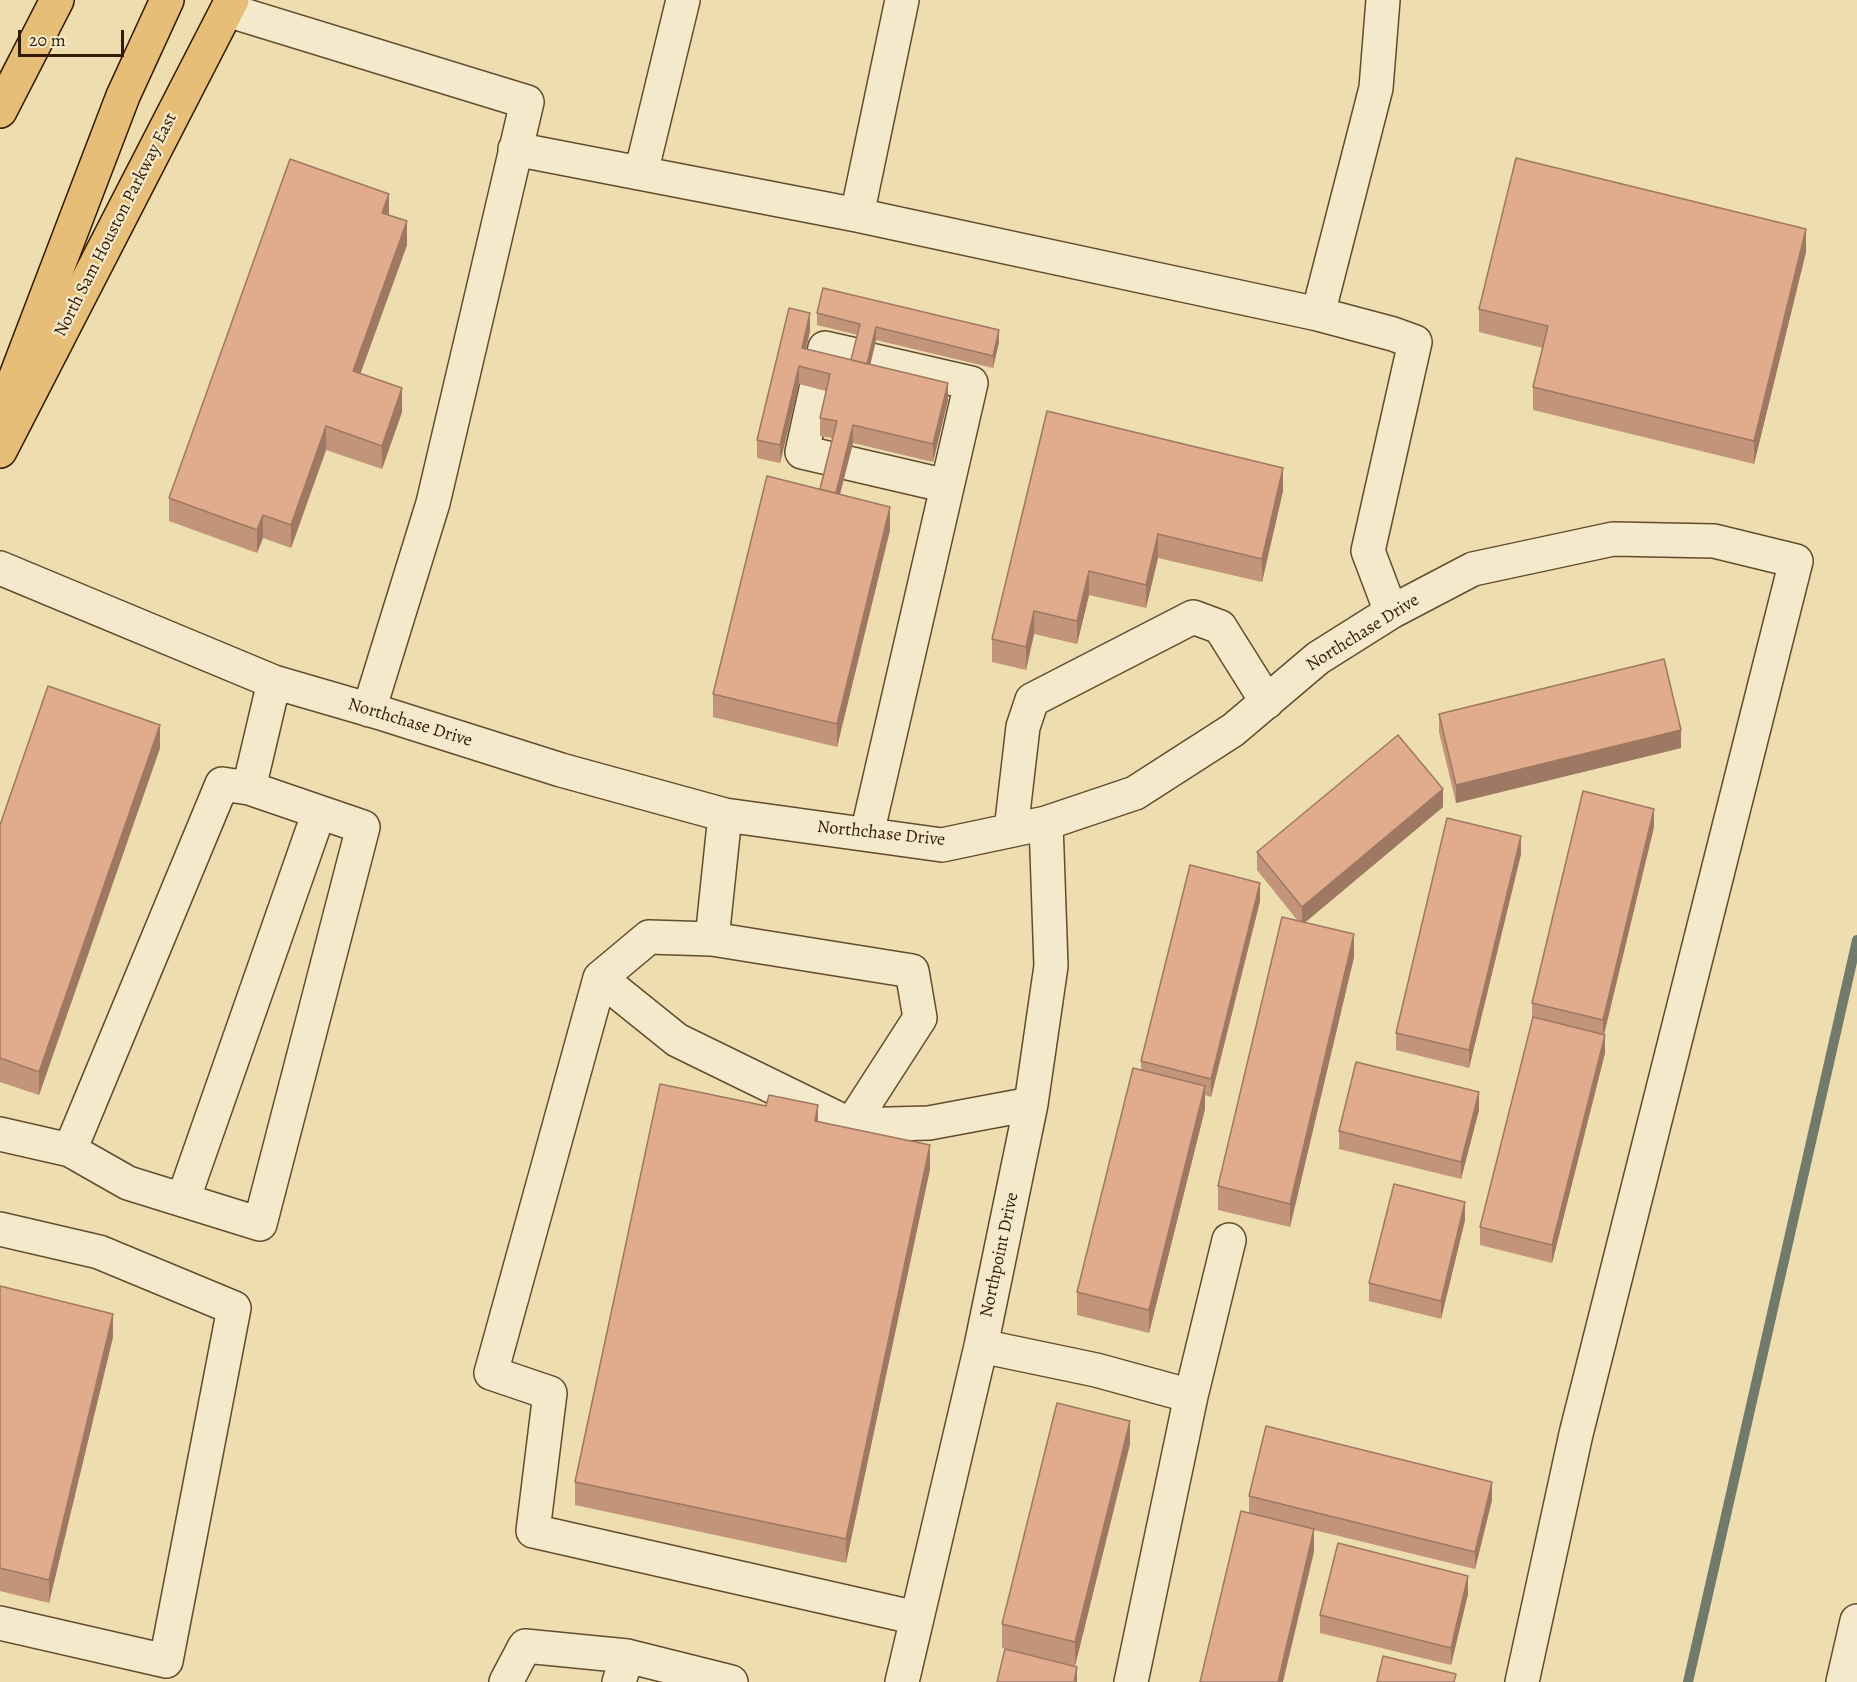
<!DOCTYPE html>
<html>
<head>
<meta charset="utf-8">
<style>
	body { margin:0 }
	#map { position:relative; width:1857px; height:1682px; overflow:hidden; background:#eeddae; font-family:Alegreya,serif }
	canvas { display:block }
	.scale { position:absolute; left:18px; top:30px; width:106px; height:27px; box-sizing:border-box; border:3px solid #331b06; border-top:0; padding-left:8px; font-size:18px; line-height:21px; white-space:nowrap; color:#331b06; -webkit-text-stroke:4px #f4e9ca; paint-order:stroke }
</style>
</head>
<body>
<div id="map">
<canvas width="1857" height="1682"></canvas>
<div class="scale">20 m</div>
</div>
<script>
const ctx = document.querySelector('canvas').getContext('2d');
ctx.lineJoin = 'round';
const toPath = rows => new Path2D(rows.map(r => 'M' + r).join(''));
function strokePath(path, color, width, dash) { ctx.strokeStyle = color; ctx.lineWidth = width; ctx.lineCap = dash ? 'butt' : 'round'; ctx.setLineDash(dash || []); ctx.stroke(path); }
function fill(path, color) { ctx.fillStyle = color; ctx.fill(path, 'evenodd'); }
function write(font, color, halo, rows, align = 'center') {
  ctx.font = font + ' Alegreya,serif'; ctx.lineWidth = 4.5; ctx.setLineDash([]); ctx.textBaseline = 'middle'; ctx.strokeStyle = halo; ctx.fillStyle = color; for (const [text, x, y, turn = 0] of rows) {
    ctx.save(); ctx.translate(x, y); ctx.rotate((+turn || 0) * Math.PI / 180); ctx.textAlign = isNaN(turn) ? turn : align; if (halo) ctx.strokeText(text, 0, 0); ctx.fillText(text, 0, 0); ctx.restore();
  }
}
const stream = toPath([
	[1688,1682,1857,940]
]);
const minor = toPath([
	[227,10,527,102,433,503,369,710],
	[515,149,857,215,1318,314,1393,334,1415,342,1368,551,1391,612],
	[641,173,683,0],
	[857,215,902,0],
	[1318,314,1376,88,1383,0],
	[820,370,825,348,856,355],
	[816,389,802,452,832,459],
	[848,463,947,486],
	[0,568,274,682,384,714,561,770,725,815,942,845,1046,823,1135,793,1233,730,1318,658,1391,612,1473,569,1613,539,1714,541,1796,561,1576,1434,1522,1682],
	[249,788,274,682],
	[1011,830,1023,727,1032,700,1193,617,1220,627,1267,702],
	[867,834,971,383,871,360],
	[712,939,725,815],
	[600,978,677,1040,851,1125,929,1123,1031,1104],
	[851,1125,920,1018,912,971,712,939,649,937,600,978,491,1373,550,1393,533,1531,917,1618],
	[0,1134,70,1150,128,1183,260,1224,363,827,249,788,222,784,70,1150],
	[183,1200,319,812],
	[0,1229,99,1252,234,1308,166,1661,0,1623],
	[981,1346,1096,1370,1191,1396,1131,1682],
	[1191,1396,1229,1240],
	[627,1656,731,1682],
	[506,1682,525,1646,627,1656,619,1682],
	[902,1682,981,1346,1031,1104,1051,966,1046,823],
	[1843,1682,1857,1621]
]);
const major = toPath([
	[0,451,232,0]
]);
const highway = toPath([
	[0,111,57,0],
	[0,418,123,96,167,0]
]);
const wall = toPath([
	[389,215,407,245,360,374,402,412,382,469,326,450,291,548,263,538,257,553,169,521,169,498],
	[1806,252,1754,464,1533,410,1533,387,1543,348,1479,332,1479,309],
	[817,313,999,342,993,368,876,340,870,364,948,400,933,462,853,443,840,494,890,530,837,747,713,717,713,694,820,489,832,438,820,436,820,418,826,391,799,384,780,463,757,458,757,440,810,331,806,349,851,360,858,335,817,325],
	[1047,411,1283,491,1262,582,1158,558,1146,608,1089,595,1077,644,1034,634,1026,670,992,662,992,639],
	[1439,714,1681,748,1456,803,1439,732],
	[160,748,39,1095,0,1082,0,825],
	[1443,807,1305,922,1354,957,1290,1227,1218,1210,1218,1186,1298,921,1257,870,1257,852],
	[1654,827,1604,1035,1605,1053,1552,1263,1480,1245,1480,1227,1532,1020,1532,1003],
	[1521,854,1469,1068,1396,1050,1396,1033],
	[1260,901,1211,1097,1205,1095,1205,1109,1149,1333,1077,1315,1077,1292,1141,1070,1141,1061],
	[1479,1110,1461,1179,1339,1149,1339,1131],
	[818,1121,930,1169,846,1563,575,1505,575,1482],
	[1465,1220,1441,1319,1369,1301,1369,1283],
	[0,1286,113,1337,49,1603,0,1591],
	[1130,1444,1075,1666,1002,1648,1002,1624],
	[1249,1496,1492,1500,1475,1569,1314,1530,1314,1552,1249,1513],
	[1468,1594,1451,1665,1320,1633,1320,1615]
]);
const shadedWall = toPath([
	[389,194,389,217,382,213],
	[407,221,407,245,353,394,353,371],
	[1806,229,1806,252,1754,464,1754,441],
	[810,313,810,331,802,366,802,348],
	[876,327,876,340,867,379,867,367],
	[999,330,999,342,993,368,993,356],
	[799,366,799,384,780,463,780,445],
	[948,383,948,400,933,462,933,444],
	[402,388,402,412,382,469,382,446],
	[853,425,853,443,835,514,835,496],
	[326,426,326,450,291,548,291,525],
	[1283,468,1283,491,1262,582,1262,559],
	[890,507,890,530,837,747,837,724],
	[263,515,263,538,257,553,257,530],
	[1158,534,1158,558,1146,608,1146,585],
	[1089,571,1089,595,1077,644,1077,621],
	[1034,611,1034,634,1026,670,1026,647],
	[160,725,160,748,39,1095,39,1072],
	[1681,730,1681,748,1456,803,1456,785],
	[1443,789,1443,807,1302,925,1302,907],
	[1654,809,1654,827,1603,1038,1603,1020],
	[1521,836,1521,854,1469,1068,1469,1050],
	[1260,883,1260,901,1211,1097,1211,1079],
	[1354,934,1354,957,1290,1227,1290,1204],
	[1605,1035,1605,1053,1552,1263,1552,1245],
	[1205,1086,1205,1109,1149,1333,1149,1310],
	[1479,1092,1479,1110,1461,1179,1461,1162],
	[818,1105,818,1129,815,1121],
	[930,1145,930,1169,846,1563,846,1539],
	[1465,1202,1465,1220,1441,1319,1441,1301],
	[113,1314,113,1337,49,1603,49,1580],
	[1130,1421,1130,1444,1075,1666,1075,1642],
	[1492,1482,1492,1500,1475,1569,1475,1552],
	[1314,1529,1314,1552,1283,1682,1278,1682],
	[1468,1576,1468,1594,1451,1665,1451,1648],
	[1077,1667,1077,1682,1074,1682]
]);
const building = toPath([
	[1516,158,1806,229,1754,441,1533,387,1548,326,1479,309,1516,158],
	[290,159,389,194,382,213,407,221,353,371,402,388,382,446,326,426,291,525,263,515,257,530,169,498,290,159],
	[823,288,999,330,993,356,876,327,867,364,851,360,860,324,817,313,823,288],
	[789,308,810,313,802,348,948,383,933,444,853,425,836,493,820,489,837,421,820,418,830,374,799,366,780,445,757,440,789,308],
	[1047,411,1283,468,1262,559,1158,534,1146,585,1089,571,1077,621,1034,611,1026,647,992,639,1047,411],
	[767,476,890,507,837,724,713,694,767,476],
	[1664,659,1681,730,1456,785,1439,714,1664,659],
	[48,686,160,725,39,1072,0,1058,0,825,48,686],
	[1398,735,1443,789,1302,907,1257,852,1398,735],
	[1583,791,1654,809,1603,1020,1532,1003,1583,791],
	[1447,818,1521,836,1469,1050,1396,1033,1447,818],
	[1190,865,1260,883,1211,1079,1141,1061,1190,865],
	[1282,917,1354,934,1290,1204,1218,1186,1282,917],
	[1533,1017,1605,1035,1552,1245,1480,1227,1533,1017],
	[1356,1062,1479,1092,1461,1162,1339,1131,1356,1062],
	[1133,1068,1205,1086,1149,1310,1077,1292,1133,1068],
	[660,1084,766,1106,769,1095,818,1105,815,1121,930,1145,846,1539,575,1482,660,1084],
	[1394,1184,1465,1202,1441,1301,1369,1283,1394,1184],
	[0,1286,113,1314,49,1580,0,1568,0,1286],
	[1057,1403,1130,1421,1075,1642,1002,1624,1057,1403],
	[1266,1426,1492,1482,1475,1552,1249,1496,1266,1426],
	[1241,1511,1314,1529,1278,1682,1200,1682,1241,1511],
	[1338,1543,1468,1576,1451,1648,1320,1615,1338,1543],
	[1005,1649,1077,1667,1074,1682,997,1682,1005,1649],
	[1383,1656,1456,1674,1454,1682,1377,1682,1383,1656]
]);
const streetNames = [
	["North Sam Houston Parkway East",116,225,-63],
	["Northchase Drive",1363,633,-32],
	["Northchase Drive",410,723,17],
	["Northchase Drive",881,834,6],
	["Northpoint Drive",1000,1255,-78]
];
strokePath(stream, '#717b6b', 10);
strokePath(minor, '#624c30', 36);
strokePath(major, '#331b06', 36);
strokePath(highway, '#331b06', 36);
strokePath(minor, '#f4e9ca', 33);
strokePath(major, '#e7be77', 33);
strokePath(highway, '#e7be77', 33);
fill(wall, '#c29479');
fill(shadedWall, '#9e7863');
fill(building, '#e1ac8d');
strokePath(building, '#9e7863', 1.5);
write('18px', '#331b06', '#f4e9ca', streetNames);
</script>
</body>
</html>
